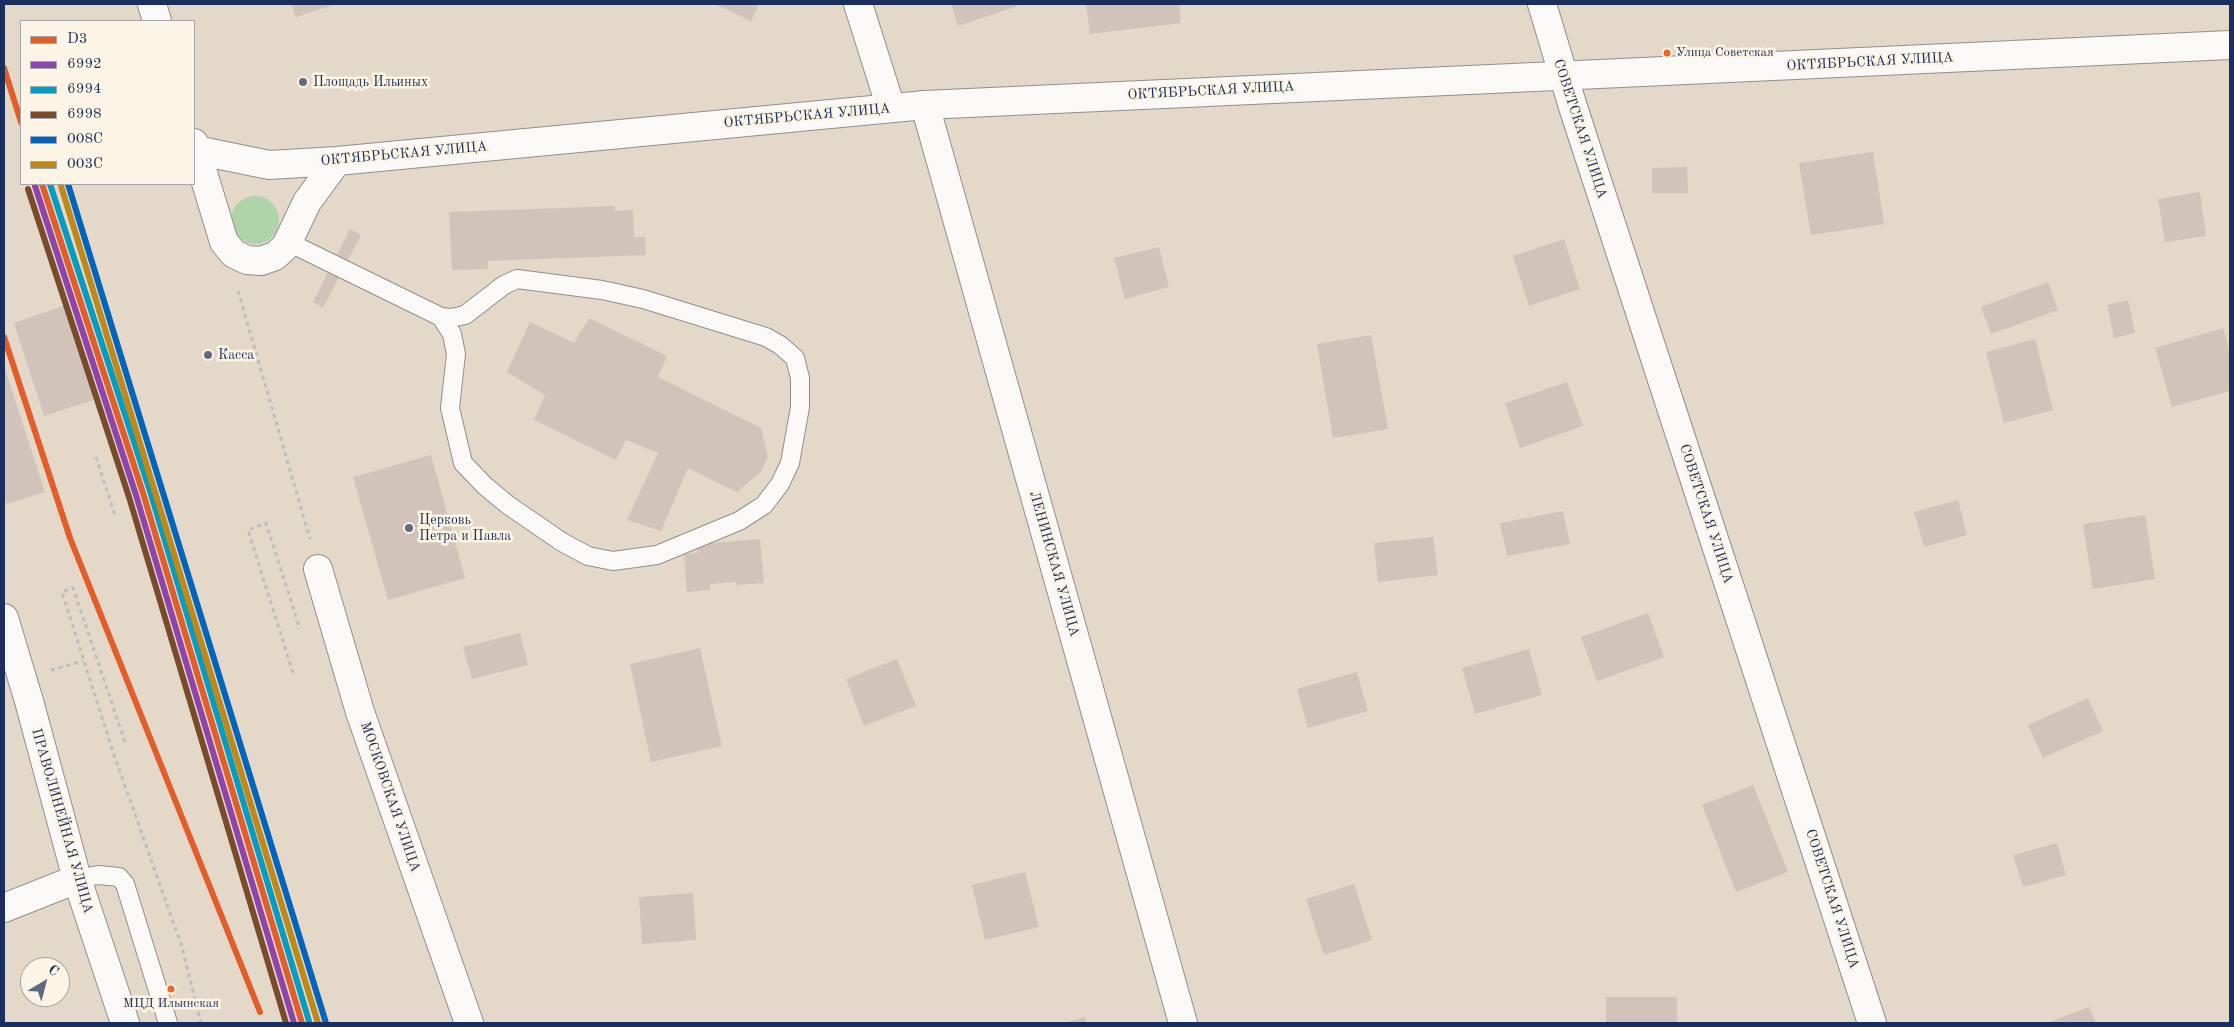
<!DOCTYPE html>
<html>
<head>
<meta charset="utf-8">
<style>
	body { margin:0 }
	#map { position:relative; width:2234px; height:1027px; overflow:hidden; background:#e4d9c8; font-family:"Old Standard TT",serif }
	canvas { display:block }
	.frame { position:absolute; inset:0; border:5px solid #1b2f5e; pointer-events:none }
	.legend { position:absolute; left:20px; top:20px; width:175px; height:165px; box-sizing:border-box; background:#fcf5e5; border:1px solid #a2a6af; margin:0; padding:6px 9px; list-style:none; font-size:15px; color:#1b2f5e }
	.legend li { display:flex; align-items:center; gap:10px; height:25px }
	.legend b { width:25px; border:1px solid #a2a6af }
	.north { position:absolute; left:20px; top:957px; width:50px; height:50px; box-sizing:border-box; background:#fcf5e5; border:1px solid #a2a6af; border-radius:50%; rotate:37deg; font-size:14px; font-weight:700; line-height:20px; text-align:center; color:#1b2f5e }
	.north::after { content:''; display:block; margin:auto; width:18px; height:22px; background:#616a83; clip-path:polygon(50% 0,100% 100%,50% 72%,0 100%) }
</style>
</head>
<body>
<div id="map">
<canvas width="2234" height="1027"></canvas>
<div class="frame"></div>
<ul class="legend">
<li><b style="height:6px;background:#e15d29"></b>D3</li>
<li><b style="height:6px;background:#8e44ad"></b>6992</li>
<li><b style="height:6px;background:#039dc3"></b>6994</li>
<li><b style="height:6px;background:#7a4b2a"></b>6998</li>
<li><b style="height:6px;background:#0065bd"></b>008С</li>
<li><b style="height:6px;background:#c08818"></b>003С</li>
</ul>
<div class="north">С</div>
</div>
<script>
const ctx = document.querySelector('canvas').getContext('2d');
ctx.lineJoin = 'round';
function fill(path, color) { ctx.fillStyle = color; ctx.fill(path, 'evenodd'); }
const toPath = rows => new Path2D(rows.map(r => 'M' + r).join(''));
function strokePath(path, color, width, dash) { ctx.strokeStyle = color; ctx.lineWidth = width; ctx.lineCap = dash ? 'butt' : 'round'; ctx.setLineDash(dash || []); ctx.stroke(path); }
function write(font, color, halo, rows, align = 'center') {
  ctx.font = font + ' "Old Standard TT",serif'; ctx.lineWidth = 5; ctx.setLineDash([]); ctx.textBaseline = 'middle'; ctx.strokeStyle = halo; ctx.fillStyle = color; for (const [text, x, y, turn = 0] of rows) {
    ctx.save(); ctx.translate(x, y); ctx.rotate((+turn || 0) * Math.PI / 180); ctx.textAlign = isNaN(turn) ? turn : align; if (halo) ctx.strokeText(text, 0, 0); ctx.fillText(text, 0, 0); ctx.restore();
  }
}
const green = toPath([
	'231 220a24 24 0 1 1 48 0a24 24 0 1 1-48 0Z'
]);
const building = toPath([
	[291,4,336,4,296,17],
	[715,4,759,4,751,21],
	[951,4,1017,4,1018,6,958,26],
	[1086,4,1179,4,1181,23,1090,34],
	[1873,152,1884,224,1811,235,1799,163],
	[1687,167,1688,193,1652,193,1652,168],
	[2200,192,2206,236,2165,242,2158,199],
	[615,206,615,211,633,210,634,237,645,237,646,255,488,261,488,269,452,270,449,212],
	[350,229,361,235,323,308,313,302],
	[1564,239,1580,289,1529,306,1513,256],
	[1159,247,1169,287,1125,299,1114,258],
	[2048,282,2058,310,1991,334,1981,307],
	[2128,300,2135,333,2114,338,2107,305],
	[66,305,97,399,44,416,14,323],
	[589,318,667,356,658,377,761,428,768,457,761,472,737,492,688,468,661,531,627,520,658,453,626,440,616,460,534,420,545,395,507,372,530,322,574,343],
	[2223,328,2230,353,2230,391,2172,407,2155,348],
	[1371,335,1388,429,1333,438,1317,344],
	[2035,339,2053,410,2004,423,1986,352],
	[4,366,45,492,7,504,4,495],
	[1567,382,1583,426,1520,448,1505,403],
	[431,455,465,578,388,600,353,477],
	[1958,500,1967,535,1924,547,1914,512],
	[1563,511,1570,544,1507,556,1500,523],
	[2145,515,2155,579,2093,589,2083,524],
	[1433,537,1438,575,1378,582,1374,543],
	[760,539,764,583,736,585,736,582,710,584,710,590,687,592,684,554,697,553,697,544],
	[1648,613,1664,657,1597,681,1581,637],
	[520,633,528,665,472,679,463,647],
	[700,648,722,746,651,762,630,664],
	[1529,649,1542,695,1475,714,1462,668],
	[897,659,916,706,864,726,846,679],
	[1357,672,1368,711,1308,728,1297,689],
	[2088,698,2103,731,2043,758,2028,725],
	[1753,785,1788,872,1736,892,1702,805],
	[2057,843,2066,875,2023,887,2013,855],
	[1025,872,1039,927,985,940,972,885],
	[1354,884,1372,940,1324,955,1306,899],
	[693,893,696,940,642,944,639,897],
	[1606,997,1677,997,1677,1023,1606,1023],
	[2089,1007,2096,1023,2047,1023],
	[1085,1017,1086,1023,1065,1023]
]);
const path = toPath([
	[238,291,310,539],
	[96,457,115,515],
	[51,670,83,661],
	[293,673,248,530,266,523,300,629],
	[125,742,73,588,62,592,112,749,182,947,201,1023]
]);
const lane = toPath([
	[288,242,441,317,451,318,465,315,504,285,517,279,602,290,643,299,766,337,780,345,795,358,800,378,800,407,790,463,780,484,764,505,739,521,657,555,613,561,588,556,562,542,508,505,485,486,463,463,450,408,456,354,452,334,441,317],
	[77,879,98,875,119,877,125,884,168,1023]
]);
const street = toPath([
	[858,4,891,108],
	[1542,4,1573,107,1872,1023],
	[925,105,1183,1023],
	[318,569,360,712,469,1023],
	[4,908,77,879]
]);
const secondary = toPath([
	[152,4,157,21],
	[194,143,224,242,234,254,247,260,261,261,275,256,286,246,307,202,337,161],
	[196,150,269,165,337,161,925,105,2230,45],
	[4,618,29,701,77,879,125,1023]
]);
const rail1 = toPath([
	[4,68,21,122],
	[42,184,143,493,302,1023],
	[4,337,70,538,260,1012]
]);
const rail2 = toPath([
	[35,186,136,495,294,1023]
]);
const rail3 = toPath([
	[50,184,150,491,309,1021]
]);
const rail4 = toPath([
	[28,189,129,497,286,1023]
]);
const rail5 = toPath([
	[68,184,326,1023]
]);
const rail6 = toPath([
	[61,186,318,1023]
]);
const markers = [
	[1667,53,4.5,"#f26522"],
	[303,82,5,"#616a83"],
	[208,355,5,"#616a83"],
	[409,528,5,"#616a83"],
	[171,989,4.5,"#f26522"]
];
const busNames = [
	["Улица Советская",1676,53],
	["МЦД Ильинская",171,1004,"center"]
];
const streetNames = [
	["ОКТЯБРЬСКАЯ УЛИЦА",1870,62,-3],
	["ОКТЯБРЬСКАЯ УЛИЦА",1211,91,-3],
	["ОКТЯБРЬСКАЯ УЛИЦА",807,116,-5],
	["СОВЕТСКАЯ УЛИЦА",1580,129,72],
	["ОКТЯБРЬСКАЯ УЛИЦА",404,154,-5],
	["СОВЕТСКАЯ УЛИЦА",1706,514,72],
	["ЛЕНИНСКАЯ УЛИЦА",1054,564,74],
	["МОСКОВСКАЯ УЛИЦА",390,797,71],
	["ПРАВОЛИНЕЙНАЯ УЛИЦА",62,821,74],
	["СОВЕТСКАЯ УЛИЦА",1832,899,72]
];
const poiNames = [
	["Площадь Ильиных",313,82],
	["Касса",218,355],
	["Церковь",419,520],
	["Петра и Павла",419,536]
];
fill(green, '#afd4a9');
fill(building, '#d1c3b9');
strokePath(lane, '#908e8d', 20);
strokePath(street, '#908e8d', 30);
strokePath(secondary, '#908e8d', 30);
strokePath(path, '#bebec0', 3, [4, 4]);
strokePath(lane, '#fbf9f7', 18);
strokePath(street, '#fbf9f7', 28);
strokePath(secondary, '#fbf9f7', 28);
strokePath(rail1, '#e15d29', 6);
strokePath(rail2, '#8e44ad', 6);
strokePath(rail3, '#039dc3', 6);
strokePath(rail4, '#7a4b2a', 6);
strokePath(rail5, '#0065bd', 6);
strokePath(rail6, '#c08818', 6);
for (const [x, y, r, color] of markers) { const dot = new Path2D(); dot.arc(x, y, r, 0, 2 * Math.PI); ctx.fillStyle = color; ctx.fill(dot); strokePath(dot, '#fcf5e5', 2); }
write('13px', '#1b2f5e', '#fcf5e5', busNames, 'left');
write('14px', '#1b2f5e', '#fcf5e5', streetNames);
write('14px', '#1b2f5e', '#fcf5e5', poiNames, 'left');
</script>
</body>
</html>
